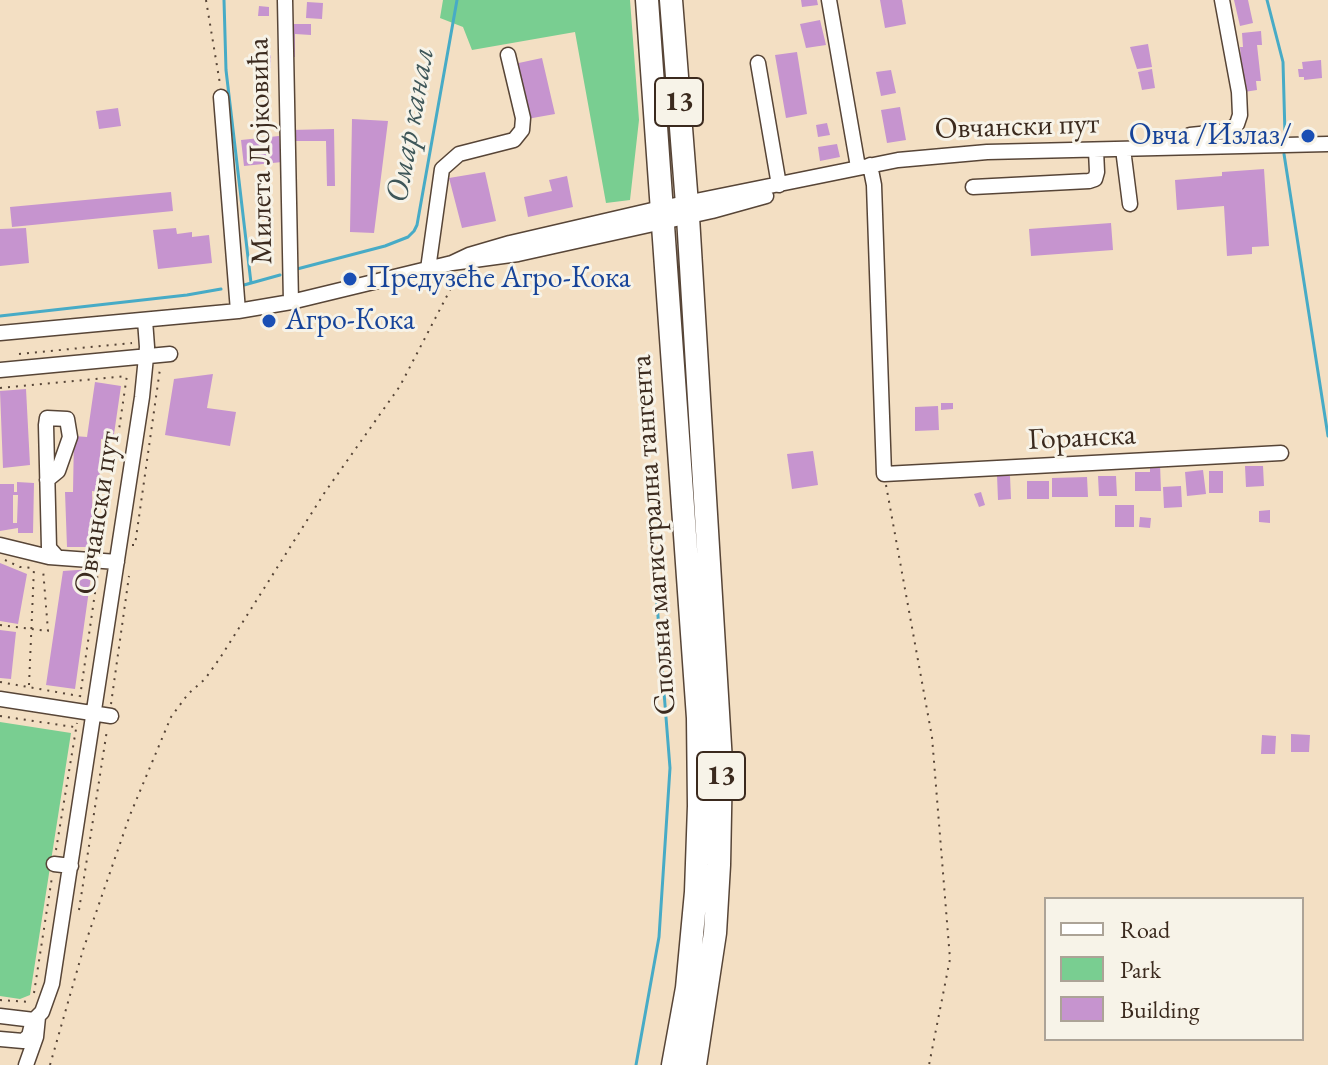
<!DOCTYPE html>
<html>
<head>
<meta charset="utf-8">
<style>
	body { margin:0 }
	#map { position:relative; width:1328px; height:1065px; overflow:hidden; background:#f3dfc3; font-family:"EB Garamond",serif }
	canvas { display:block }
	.legend { position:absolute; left:1044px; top:897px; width:260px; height:144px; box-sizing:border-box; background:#f7f3e8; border:2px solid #aca397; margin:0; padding:10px 14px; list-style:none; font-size:24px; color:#3b2a1e }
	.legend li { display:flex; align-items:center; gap:16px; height:40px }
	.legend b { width:40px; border:2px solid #aca397 }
</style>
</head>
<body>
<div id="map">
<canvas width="1328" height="1065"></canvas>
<ul class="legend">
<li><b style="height:10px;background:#fff"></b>Road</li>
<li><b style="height:22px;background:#79ce91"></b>Park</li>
<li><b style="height:22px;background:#c694cf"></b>Building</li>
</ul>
</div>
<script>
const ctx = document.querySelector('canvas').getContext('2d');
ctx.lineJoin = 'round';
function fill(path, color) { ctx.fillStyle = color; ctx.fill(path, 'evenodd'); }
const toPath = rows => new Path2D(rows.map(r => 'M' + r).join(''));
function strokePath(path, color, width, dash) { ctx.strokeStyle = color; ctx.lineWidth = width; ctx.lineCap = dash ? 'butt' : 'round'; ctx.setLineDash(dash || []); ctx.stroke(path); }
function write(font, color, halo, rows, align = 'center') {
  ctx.font = font + ' "EB Garamond",serif'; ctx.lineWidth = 6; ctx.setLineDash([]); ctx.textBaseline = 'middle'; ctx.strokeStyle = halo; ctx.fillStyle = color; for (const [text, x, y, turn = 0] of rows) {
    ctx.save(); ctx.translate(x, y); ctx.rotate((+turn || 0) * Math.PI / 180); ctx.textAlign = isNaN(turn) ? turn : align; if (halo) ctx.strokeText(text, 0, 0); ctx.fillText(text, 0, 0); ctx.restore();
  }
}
const green = toPath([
	[443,0,630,0,639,120,630,200,606,203,575,32,472,50,463,27,440,18],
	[0,722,71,733,30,995,20,999,0,996]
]);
const stream = toPath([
	[224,0,226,70,251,283],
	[1267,0,1283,62,1285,135],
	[1284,154,1328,436],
	[297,269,385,246,408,237,414,231,417,225,457,0],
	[244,285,280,275],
	[0,316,187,295,221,289],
	[636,1065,659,937,670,768,650,515]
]);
const building = toPath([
	[801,0,817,0,818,5,802,7],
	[880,0,902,0,906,24,885,28],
	[1234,0,1248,0,1253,23,1240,26],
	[307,2,323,3,322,19,306,18],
	[259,6,269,7,269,16,258,16],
	[820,20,826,45,806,48,800,24],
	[287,24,311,24,311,35,295,34,295,57,287,57],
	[1261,31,1262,45,1257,45,1261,81,1256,81,1257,90,1244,92,1240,47,1243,47,1242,33],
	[1148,44,1152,67,1137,69,1130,47],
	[797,52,807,114,786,118,775,55],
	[256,55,271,55,271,68,256,68],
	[542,58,555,114,527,119,514,64],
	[1321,60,1322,78,1304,80,1304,77,1299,77,1298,69,1303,69,1302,62],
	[1152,69,1155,88,1142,90,1138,72],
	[891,70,896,93,881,96,876,72],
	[900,107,906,140,887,143,881,110],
	[118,108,121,126,99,129,96,111],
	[352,119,388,121,374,233,350,232],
	[827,123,830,135,818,137,816,125],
	[334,129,335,186,327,186,326,141,291,141,290,130],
	[279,136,282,162,244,166,241,140],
	[837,144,840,157,820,161,818,147],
	[1264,169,1269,246,1252,247,1252,254,1227,256,1224,206,1177,210,1175,180,1222,176,1222,172],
	[485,172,496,221,462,228,449,178],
	[567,176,573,207,528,217,524,197,552,191,549,180],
	[171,192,173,211,12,227,10,207],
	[1111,223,1113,250,1031,256,1029,229],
	[26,228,29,263,0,266,0,229],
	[176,228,177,234,192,232,192,237,209,235,212,263,158,269,153,230],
	[213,374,207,408,236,412,230,446,165,435,174,379],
	[95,382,121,386,113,441,101,439,99,492,92,491,94,547,67,547,65,492,73,492,74,436,87,437],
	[26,389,30,465,3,468,0,391],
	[941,403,953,403,953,409,941,410],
	[938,406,939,430,915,431,915,407],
	[813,451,818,485,792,489,787,454],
	[1150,464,1160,464,1161,491,1135,491,1135,472,1150,472],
	[1245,466,1263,466,1264,486,1246,487],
	[1203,470,1206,494,1187,496,1185,472],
	[1209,471,1223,471,1223,493,1209,493],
	[997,475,1010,476,1011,499,998,500],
	[1098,476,1116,476,1117,496,1099,496],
	[1087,477,1088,497,1052,497,1052,478],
	[1027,481,1049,481,1049,499,1027,499],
	[17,482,34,483,33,533,18,533,18,528,0,531,0,484,14,484,14,492,17,492],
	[13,495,18,495,17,523,13,523],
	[1181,486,1182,507,1164,508,1163,487],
	[981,492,985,505,979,507,974,494],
	[1115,505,1134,505,1134,527,1115,527],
	[1270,510,1270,523,1259,522,1259,511],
	[1140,517,1151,518,1150,528,1139,527],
	[0,563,27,574,18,624,0,621],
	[92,569,75,689,46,685,63,571],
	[0,630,16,632,11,679,0,678],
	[1291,734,1310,735,1309,752,1291,752],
	[1262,735,1276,736,1275,754,1261,754]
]);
const path = toPath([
	[206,0,220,84],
	[19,354,132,343],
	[0,388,127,376],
	[886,485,932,737,950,959,929,1065],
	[132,545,135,545,160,369],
	[102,546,127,375],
	[5,560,20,567,33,568],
	[0,625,48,631,43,569],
	[0,682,79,696],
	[29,685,34,568],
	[80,697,98,572],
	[111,704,129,576],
	[0,716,74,727],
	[56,850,77,723],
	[79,910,107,730],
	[34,993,52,877],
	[0,1000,30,1002],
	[50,1065,83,950,130,815,171,717,188,694,205,679,220,658,325,492,400,386,450,290,451,277]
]);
const minor = toPath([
	[285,0,291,302],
	[829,0,858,167],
	[758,63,779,185],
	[221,97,238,311],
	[1183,147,1185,140,1190,135,1229,131,1237,124,1240,115,1239,92,1222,0],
	[1123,149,1130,204],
	[870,165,874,185,884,474,1281,453],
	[973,187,1089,181,1095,179,1097,172,1096,150],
	[452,263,469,255,510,243,661,208,898,160,987,152,1328,144],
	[428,269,442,169,459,154,514,140,522,130,523,118,508,55],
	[0,333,238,311,291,302,452,263,518,254,712,211,766,196],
	[0,370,170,354],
	[47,480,58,471,70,437,67,419,47,418,46,425,49,548,57,557],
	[0,545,49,557,117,562],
	[0,699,111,716],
	[54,864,71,866],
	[0,1016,34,1020,42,1012,52,984,142,397,147,347,145,320],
	[0,1039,23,1041,29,1036,32,1024],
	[26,1065,36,1037,38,1017]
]);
const highway = toPath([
	[647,0,698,718,699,806,696,892,687,988,673,1065],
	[671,0,688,217,721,762,719,865,715,933,695,1065]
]);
const markers = [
	[1308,136,8,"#1a4fb4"],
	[350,279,8,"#1a4fb4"],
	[269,321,8,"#1a4fb4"]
];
const shields = [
	[679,102,48],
	[721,776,48]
];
const shieldNames = [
	["13",679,102],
	["13",721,776]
];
const streetNames = [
	["Овчански пут",1017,127,-2],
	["Милета Лојковића",261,151,-91],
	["Горанска",1082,438,-3],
	["Овчански пут",98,513,-81],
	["Спољна магистрална тангента",654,535,-94]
];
const transitNames = [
	["Овча /Излаз/",1292,136,"right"],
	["Предузеће Агро-Кока",366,279],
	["Агро-Кока",285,321]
];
const waterNames = [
	["Омар канал",411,125,-80]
];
fill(green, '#79ce91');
strokePath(stream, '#47abc6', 3);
fill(building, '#c694cf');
strokePath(minor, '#574537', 17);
strokePath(highway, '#574537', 25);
strokePath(path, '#574537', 2, [2, 6]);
strokePath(minor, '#fff', 14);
strokePath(highway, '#fff', 22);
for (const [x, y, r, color] of markers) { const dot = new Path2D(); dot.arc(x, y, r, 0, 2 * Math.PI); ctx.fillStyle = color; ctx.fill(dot); strokePath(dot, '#f7f3e8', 3); }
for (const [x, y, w] of shields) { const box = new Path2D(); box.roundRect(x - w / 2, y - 24, w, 48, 6); ctx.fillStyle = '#f7f3e8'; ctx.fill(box); strokePath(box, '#3b2a1e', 2); }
write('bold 28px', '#3b2a1e', null, shieldNames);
write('30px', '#3b2a1e', '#f7f3e8', streetNames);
write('30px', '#164399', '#f7f3e8', transitNames, 'left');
write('italic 32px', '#3f5759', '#f7f3e8', waterNames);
</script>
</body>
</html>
